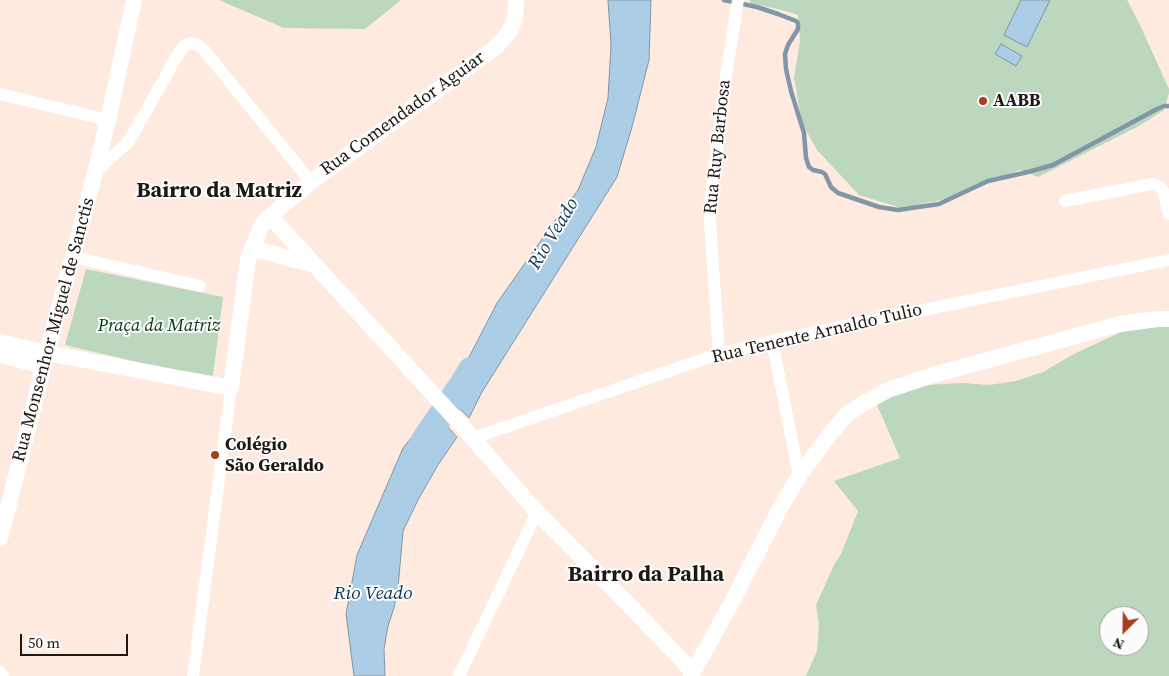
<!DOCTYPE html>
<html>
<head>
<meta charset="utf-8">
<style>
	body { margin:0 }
	#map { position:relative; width:1169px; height:676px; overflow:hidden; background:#ffeae0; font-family:"Source Serif 4",serif }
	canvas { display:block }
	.north { position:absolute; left:1099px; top:606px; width:50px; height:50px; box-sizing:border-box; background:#fcfcfc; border:1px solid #a3a09f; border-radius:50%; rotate:203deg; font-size:14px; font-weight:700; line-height:20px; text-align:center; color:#1e1714 }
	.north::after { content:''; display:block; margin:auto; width:18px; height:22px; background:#a63f1e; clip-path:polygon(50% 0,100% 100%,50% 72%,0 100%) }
	.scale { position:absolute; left:20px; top:634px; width:108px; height:22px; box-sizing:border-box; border:2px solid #1e1714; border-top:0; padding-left:6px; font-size:15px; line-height:18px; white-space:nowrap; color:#1e1714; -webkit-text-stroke:4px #fcfcfc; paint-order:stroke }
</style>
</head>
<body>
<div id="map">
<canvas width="1169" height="676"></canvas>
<div class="north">N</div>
<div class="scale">50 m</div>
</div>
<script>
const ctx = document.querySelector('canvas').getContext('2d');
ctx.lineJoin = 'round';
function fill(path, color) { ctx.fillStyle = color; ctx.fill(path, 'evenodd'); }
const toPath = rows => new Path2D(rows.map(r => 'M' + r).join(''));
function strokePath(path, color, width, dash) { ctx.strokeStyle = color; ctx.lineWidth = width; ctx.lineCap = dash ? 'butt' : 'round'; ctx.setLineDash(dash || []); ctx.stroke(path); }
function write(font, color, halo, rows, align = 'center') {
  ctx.font = font + ' "Source Serif 4",serif'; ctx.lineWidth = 4; ctx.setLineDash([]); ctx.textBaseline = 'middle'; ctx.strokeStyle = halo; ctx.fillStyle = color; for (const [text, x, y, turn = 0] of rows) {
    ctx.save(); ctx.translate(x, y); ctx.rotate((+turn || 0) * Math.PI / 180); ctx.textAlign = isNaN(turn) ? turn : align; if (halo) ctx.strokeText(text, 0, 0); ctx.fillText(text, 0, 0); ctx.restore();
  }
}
const green = toPath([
	[219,0,401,0,365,29,284,28],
	[750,0,1127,0,1139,23,1169,89,1169,93,1164,110,1139,126,1038,177,1020,170,951,198,901,208,859,195,817,150,802,123,794,78,800,41,798,15,782,10,750,3],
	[86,269,223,297,213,376,154,366,65,345],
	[1169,321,1169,676,806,676,817,651,819,625,816,605,834,565,841,554,858,511,834,481,900,458,874,398,927,385,963,383,989,385,1016,381,1043,372,1072,355,1123,331],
	[1109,616,1139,616,1139,646,1109,646]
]);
const water = toPath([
	[608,0,651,0,649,60,632,127,617,177,482,392,469,418,444,392,459,380,469,357,497,303,554,222,578,190,596,147,608,98,611,45,608,0],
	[1021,0,1050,0,1027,47,1004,35,1021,0],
	[1001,44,1022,56,1016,66,995,54,1001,44],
	[433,411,457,437,438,465,419,498,403,531,398,588,394,608,388,626,384,649,385,676,354,676,346,614,357,555,403,448,433,411]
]);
const stream = toPath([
	[724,0,757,7,778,14,796,21,798,23,798,29,788,45,785,54,786,69,791,91,804,133,806,158,809,167,813,170,822,172,825,174,831,187,838,193,879,207,898,210,939,204,988,181,1028,172,1053,165,1157,109,1164,106,1169,106]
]);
const river = toPath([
	[420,448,426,437,463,383,471,370]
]);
const minor = toPath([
	[0,94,108,120],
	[95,173,129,141,180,51,185,45,191,43,198,45,204,50,311,182],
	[1065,201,1152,184,1160,187,1163,191,1169,214],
	[73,257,200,286],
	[772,341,799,476],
	[719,354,710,222,711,197,727,69,738,0],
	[473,438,719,354,772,341,1169,260],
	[0,672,3,676],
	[193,676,231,388],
	[459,676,537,512]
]);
const tertiary = toPath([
	[270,216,463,427,537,512,631,607,693,672],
	[252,248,314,265],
	[0,342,47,353,231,388,248,259,261,227,265,221,270,216,311,182,461,73,497,46,509,32,515,19,516,0],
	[0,355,44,366],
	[0,539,47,353,95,173,108,120,134,0],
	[691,676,733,600,779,510,799,476,830,434,846,415,864,403,888,390,933,375,1120,324,1158,319,1169,319]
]);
const markers = [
	[983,101,5,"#a63f1e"],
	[215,455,5,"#a63f1e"]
];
const poiNames = [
	["AABB",993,101],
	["Colégio",225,445],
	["São Geraldo",225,466]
];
const streetNames = [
	["Rua Comendador Aguiar",403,114,-36],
	["Rua Ruy Barbosa",718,147,-84],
	["Rua Monsenhor Miguel de Sanctis",54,330,-75],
	["Rua Tenente Arnaldo Tulio",817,334,-13]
];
const parkNames = [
	["Praça da Matriz",159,326]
];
const waterNames = [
	["Rio Veado",554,234,-59],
	["Rio Veado",373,594]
];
const districtNames = [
	["Bairro da Matriz",219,191],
	["Bairro da Palha",646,575]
];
fill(green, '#bbd7be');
fill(water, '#accde6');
strokePath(water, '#8196a7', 1);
strokePath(stream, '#8196a7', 4.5);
strokePath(river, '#accde6', 26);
strokePath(minor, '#fff', 12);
strokePath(tertiary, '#fff', 16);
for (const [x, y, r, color] of markers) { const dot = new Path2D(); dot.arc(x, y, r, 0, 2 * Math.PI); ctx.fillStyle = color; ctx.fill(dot); strokePath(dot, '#fcfcfc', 2); }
write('bold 18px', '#1e1714', '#fcfcfc', poiNames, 'left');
write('18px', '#1e1714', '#fcfcfc', streetNames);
write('italic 18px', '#043714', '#fcfcfc', parkNames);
write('italic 19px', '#0e3852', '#fcfcfc', waterNames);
write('bold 22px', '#1e1714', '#fcfcfc', districtNames);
</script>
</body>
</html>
